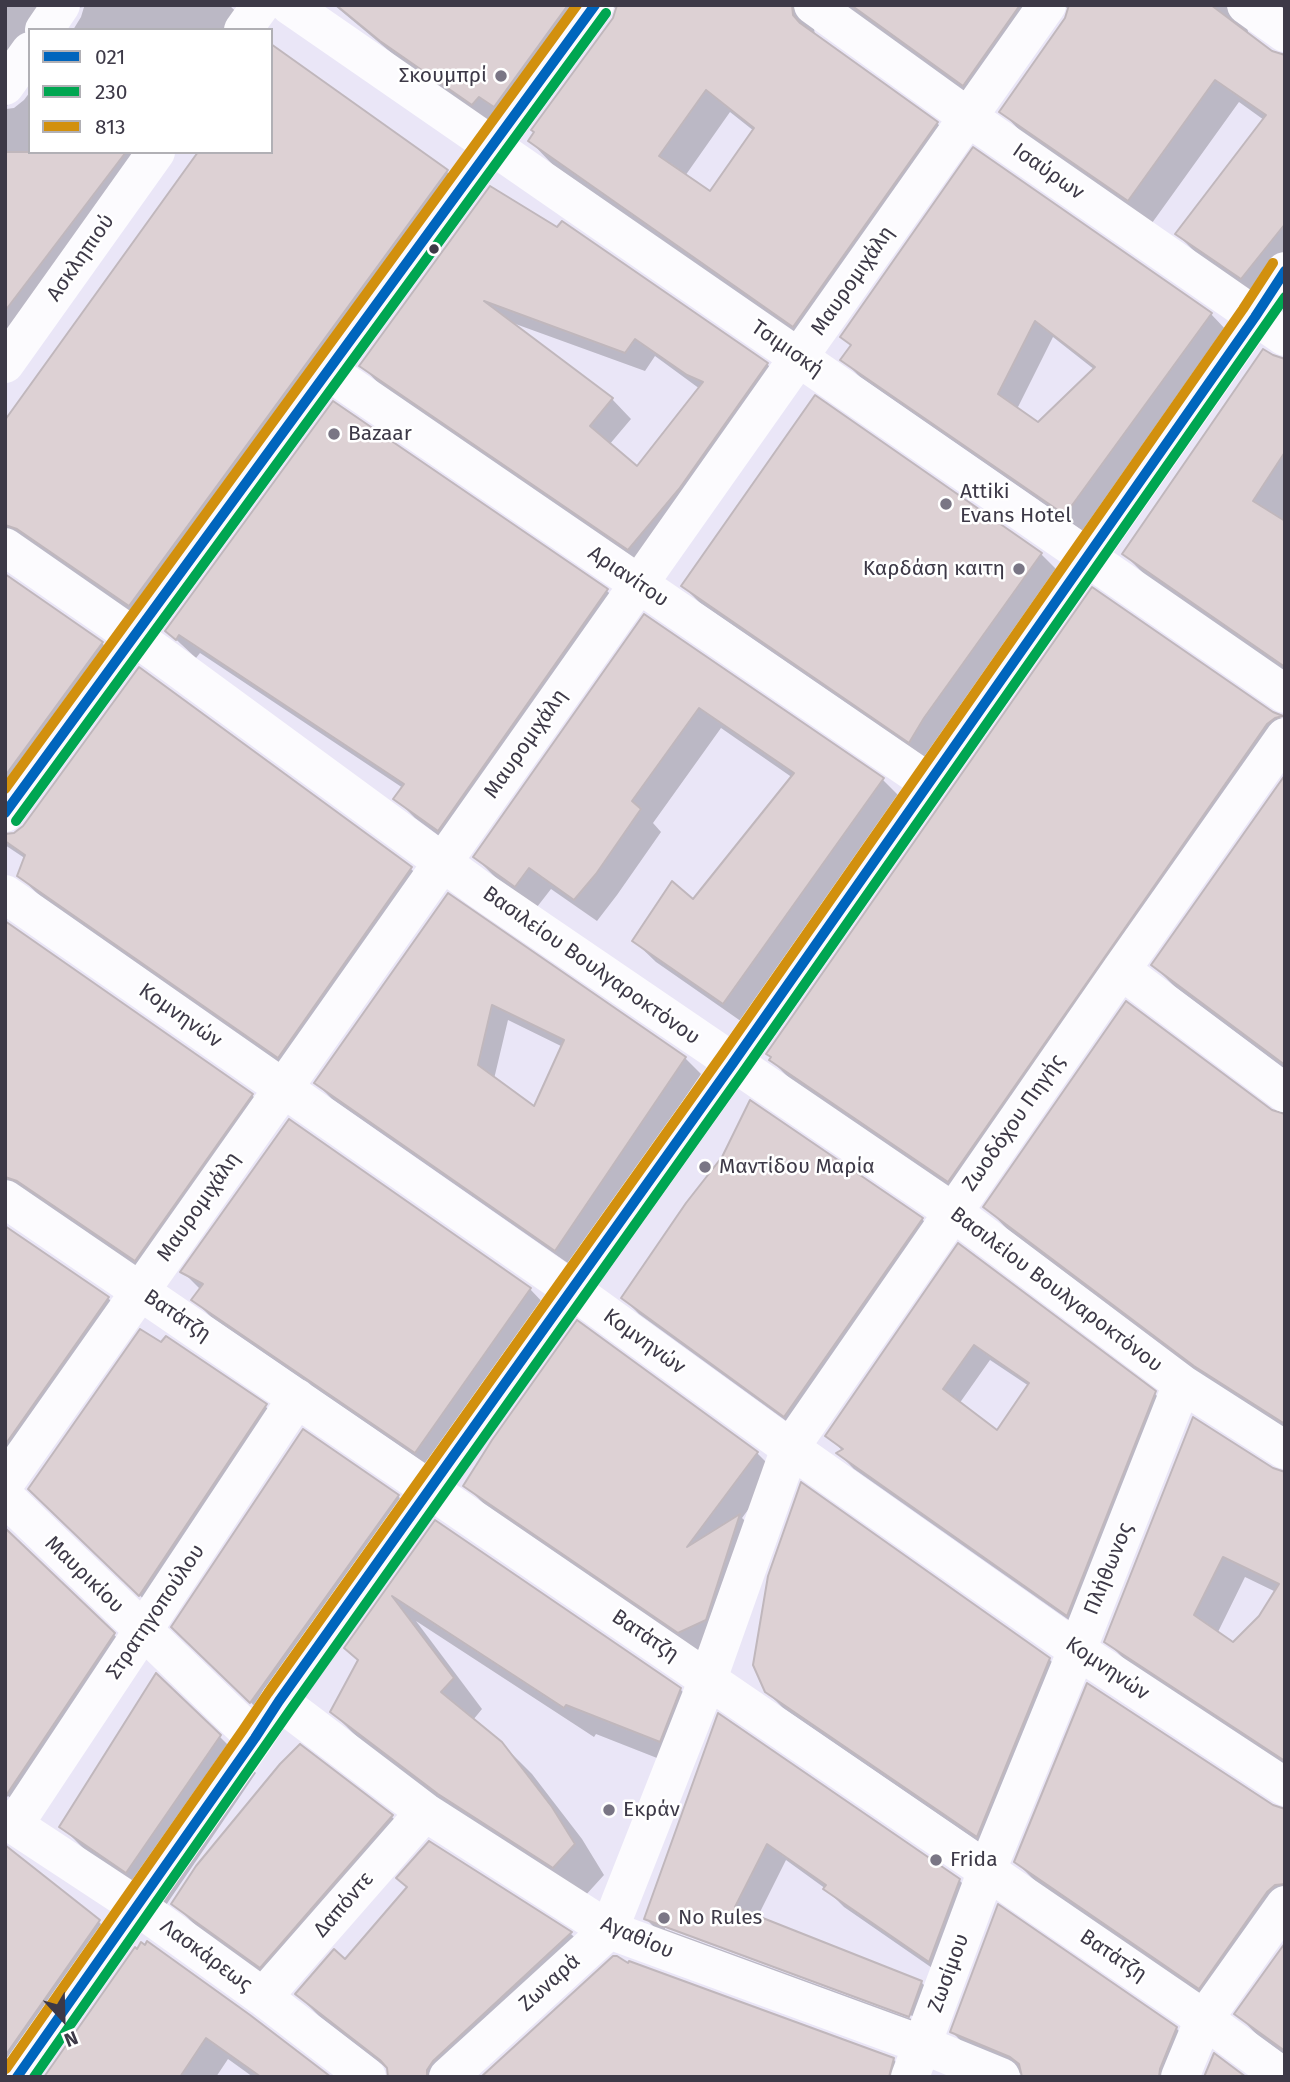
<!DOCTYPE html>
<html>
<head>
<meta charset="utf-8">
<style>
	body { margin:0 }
	#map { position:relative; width:1290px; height:2082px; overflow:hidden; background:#eae6f7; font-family:"Fira Sans",sans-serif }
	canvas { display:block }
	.frame { position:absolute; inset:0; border:7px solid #3d3947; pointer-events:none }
	.legend { position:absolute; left:28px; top:28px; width:245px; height:126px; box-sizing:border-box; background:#fff; border:2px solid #b1b0b5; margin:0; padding:9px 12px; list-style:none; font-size:21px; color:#3d3947 }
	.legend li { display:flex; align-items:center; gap:14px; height:35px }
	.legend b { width:35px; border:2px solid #b1b0b5 }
	.north { position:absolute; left:28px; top:1984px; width:70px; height:70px; -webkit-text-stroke:5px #fff; paint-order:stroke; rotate:158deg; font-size:19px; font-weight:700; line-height:28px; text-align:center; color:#3d3947 }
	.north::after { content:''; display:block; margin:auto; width:24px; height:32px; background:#3d3947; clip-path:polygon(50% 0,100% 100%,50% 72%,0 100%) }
</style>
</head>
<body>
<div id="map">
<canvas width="1290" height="2082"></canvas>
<div class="frame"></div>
<ul class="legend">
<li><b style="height:9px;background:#0065bd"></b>021</li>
<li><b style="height:9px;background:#00a651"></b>230</li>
<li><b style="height:9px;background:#d2900e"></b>813</li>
</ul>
<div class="north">N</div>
</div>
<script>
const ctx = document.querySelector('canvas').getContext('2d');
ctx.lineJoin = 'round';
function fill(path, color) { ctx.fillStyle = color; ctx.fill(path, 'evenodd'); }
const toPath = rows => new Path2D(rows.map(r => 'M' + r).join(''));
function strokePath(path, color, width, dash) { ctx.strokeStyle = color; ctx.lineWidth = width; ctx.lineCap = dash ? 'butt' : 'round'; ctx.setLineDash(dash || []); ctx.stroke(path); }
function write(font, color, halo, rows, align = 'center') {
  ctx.font = font + ' "Fira Sans",sans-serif'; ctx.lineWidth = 5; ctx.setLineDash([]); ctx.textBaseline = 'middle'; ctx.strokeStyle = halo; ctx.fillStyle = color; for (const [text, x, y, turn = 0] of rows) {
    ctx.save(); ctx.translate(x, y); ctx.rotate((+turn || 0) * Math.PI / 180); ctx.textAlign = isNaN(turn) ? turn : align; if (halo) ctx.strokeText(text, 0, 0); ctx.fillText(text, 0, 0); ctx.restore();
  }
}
const shadow = toPath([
	[5,5,229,5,255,30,73,30,81,17,84,7,76,8,10,98,6,109,14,108,24,100,30,92,30,152,168,152,5,369],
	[334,5,1285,5,1285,11,1247,27,1249,36,1271,52,1285,56,1285,277,1265,301,1200,257,1177,234,1264,120,1239,102,1152,223,1024,135,1001,111,1067,18,1071,7,1062,8,987,109,814,28,815,36,937,123,960,147,817,349,553,165,530,141,614,19,619,7,610,8,496,127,406,65],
	[730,112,754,131,711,194,685,176],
	[974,150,1211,314,1228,332,1083,531,860,377,842,359,852,346,842,336],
	[1053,337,1095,370,1039,425,1017,409],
	[446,171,467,192,150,626,5,560,5,424],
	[490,189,767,364,786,383,648,568,380,385,361,365],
	[510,322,645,371,655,356,700,389,637,468,609,445,631,419,612,399],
	[1285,360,1285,672,1146,576,1124,554],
	[333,403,607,591,627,610,458,850,415,818,395,798,403,788,200,653,196,658,167,631],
	[1041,554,1058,571,927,759,700,603,683,586],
	[5,576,102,643,122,664,5,827],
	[645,617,883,780,904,801,745,1024,656,962,634,941,694,902,793,778,721,728,653,823,661,832,617,895,597,921,551,889,537,907,497,879,475,857],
	[139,669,411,869,432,889,299,1077,40,896,19,876,26,859,5,845,5,836,14,835,23,828],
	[1272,714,1285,720,969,1201,792,1081,771,1060],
	[1285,778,1285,1069,1175,987,1153,965],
	[448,896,685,1058,701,1074,572,1266,332,1099,316,1083],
	[508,1020,563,1047,535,1109,494,1079],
	[5,925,252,1095,273,1117,157,1282,5,1217],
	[1271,1112,1285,1116,1285,1430,1218,1388,1007,1229,986,1207],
	[922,1219,937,1235,800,1431,639,1314,623,1298],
	[5,1224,6,1228,108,1298,130,1320,5,1501],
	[959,1246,1154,1393,1170,1409,1083,1630,854,1469,839,1454,843,1451,827,1436],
	[990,1360,1029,1386,997,1432,959,1404],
	[183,1272,530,1289,547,1307,433,1469,211,1317,193,1299,201,1290],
	[265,1406,284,1425,159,1614,49,1508],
	[757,1453,776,1472,742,1518,759,1534,698,1651,485,1505,466,1486],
	[1272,1470,1285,1473,1285,1766,1128,1663,1106,1641],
	[1245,1577,1276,1592,1260,1617,1233,1645,1217,1634],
	[398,1496,424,1523,277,1728,201,1654],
	[435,1522,680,1689,710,1719,690,1771,596,1734,594,1737,416,1621,482,1709,473,1720,501,1743,532,1774,582,1839,604,1875,584,1897,470,1824,362,1742,332,1712,360,1661,346,1648],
	[5,1526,10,1535,136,1656,32,1813,8,1796,5,1799],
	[1049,1659,1065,1675,993,1852,783,1708,766,1691],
	[719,1716,959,1880,978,1899,948,1979,844,1907,826,1889,786,1860,757,1918,921,1982,940,2001,928,2034,664,1937,646,1919],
	[665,1925,918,2018,917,2021,665,1929],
	[219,1736,256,1773,164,1908,98,1863,61,1826],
	[300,1746,392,1817,418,1843,287,1993,200,1930,173,1903],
	[1272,1807,1285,1810,1285,1920,1221,2009,1038,1884,1016,1862],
	[429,1843,571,1934,593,1955,461,2077,390,2077,389,2070,319,2016,297,1994,345,1961,408,1888],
	[5,1847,99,1922,121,1943,5,2077],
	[1285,1946,1285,2055,1258,2036,1237,2014],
	[135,1950,328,2077,253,2077,228,2059,216,2077,46,2077],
	[629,1965,893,2059,911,2077,483,2077],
	[1176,2028,1198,2050,1187,2077,1024,2077,1024,2075,974,2054,952,2032]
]);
const building = toPath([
	[336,5,568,5,494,107,479,97,472,105,380,41,336,5],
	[617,5,792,5,793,15,800,23,938,122,793,327,528,141,534,132,531,130,613,18,617,5],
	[706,90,754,128,710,191,659,156,706,90],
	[851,5,1020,5,963,86,851,5],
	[1069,5,1211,5,1272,51,1285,55,1285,224,1241,279,1175,234,1266,115,1215,80,1128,201,999,112,1065,18,1069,5],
	[271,44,448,170,129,606,17,529,5,525,5,420,198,152,271,152,271,44],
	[973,147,1212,313,1065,515,840,360,851,345,840,337,973,147],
	[1035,321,1095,367,1038,422,998,394,1035,321],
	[5,152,126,152,5,311,5,152],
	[490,186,557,227,562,221,768,363,679,489,628,550,359,366,490,186],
	[484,301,625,353,635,339,687,375,703,382,637,466,590,426,613,398,484,301],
	[1263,349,1273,355,1285,359,1285,452,1253,501,1285,521,1285,667,1122,554,1263,349],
	[815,395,1042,553,924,718,909,743,681,586,815,395],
	[333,401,608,589,438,831,393,799,404,784,179,635,176,640,165,631,333,401],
	[5,574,103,642,5,776,5,574],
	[1092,587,1273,712,1283,716,1275,718,1267,724,948,1182,769,1060,771,1057,766,1054,1092,587],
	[644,614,884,778,723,1004,632,941,672,881,693,899,794,773,699,708,632,801,641,809,596,874,574,900,529,868,515,887,473,857,644,614],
	[139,667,412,867,278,1058,17,876,25,855,5,841,5,834,14,833,23,826,139,667],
	[1285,775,1285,1065,1151,965,1285,775],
	[448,893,686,1057,555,1251,314,1083,448,893],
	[492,1005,564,1040,534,1106,478,1065,492,1005],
	[5,921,253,1094,135,1261,17,1181,5,1177,5,921],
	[1126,1001,1272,1110,1285,1114,1285,1424,1194,1366,983,1207,1126,1001],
	[750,1100,923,1218,784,1417,621,1298,686,1203,722,1157,750,1100],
	[289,1119,531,1288,415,1453,191,1300,203,1284,180,1272,289,1119],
	[5,1226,109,1297,5,1445,5,1226],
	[958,1243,1156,1391,1067,1616,836,1453,843,1449,825,1436,958,1243],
	[974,1345,1029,1383,997,1430,943,1389,974,1345],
	[577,1320,758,1452,687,1547,740,1514,706,1620,678,1633,463,1486,492,1440,577,1320],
	[140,1329,161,1342,166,1336,267,1404,139,1596,28,1489,140,1329],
	[1193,1417,1273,1468,1285,1472,1285,1761,1104,1642,1193,1417],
	[1223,1557,1279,1584,1259,1616,1233,1642,1194,1615,1223,1557],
	[303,1429,399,1495,250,1703,171,1627,303,1429],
	[801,1482,1050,1658,977,1837,765,1692,753,1665,768,1576,801,1482],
	[435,1520,681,1688,660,1742,566,1705,564,1708,392,1596,454,1678,441,1692,502,1742,552,1807,575,1844,553,1868,438,1794,330,1712,358,1660,344,1648,435,1520],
	[5,1528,115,1633,5,1797,5,1528],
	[156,1673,221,1735,126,1873,59,1827,156,1673],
	[1087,1683,1273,1805,1285,1809,1285,1884,1275,1885,1267,1892,1199,1989,1014,1862,1087,1683],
	[718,1713,960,1879,929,1962,823,1889,826,1885,767,1844,735,1907,922,1981,909,2017,644,1919,718,1713],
	[300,1744,393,1815,260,1968,171,1904,196,1866,280,1764,300,1744],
	[429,1841,572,1932,433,2061,427,2070,427,2077,388,2077,387,2068,380,2060,295,1994,334,1949,345,1959,407,1887,396,1878,429,1841],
	[5,1845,100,1920,5,2056,5,1845],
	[998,1904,1177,2027,1160,2069,1159,2077,1022,2077,1019,2064,1010,2057,950,2032,998,1904],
	[147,1941,250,2015,331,2077,261,2077,206,2038,180,2077,44,2077,135,1947,137,1949,141,1942,145,1945,147,1941],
	[1285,1943,1285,2051,1234,2014,1285,1943],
	[613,1956,617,1956,628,1963,629,1961,894,2058,889,2077,481,2077,613,1956],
	[1214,2053,1246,2077,1204,2077,1214,2053]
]);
const minor = toPath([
	[289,5,1285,694],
	[813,5,968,117,1285,337],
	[1246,5,1285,33],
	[44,30,61,5],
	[5,86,30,51],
	[328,371,928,782],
	[5,547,156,652,479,889,953,1212,1182,1384,1285,1450],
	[5,894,571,1289,790,1448,1077,1650,1285,1787],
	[1121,970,1285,1093],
	[5,1199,1204,2019,1283,2077],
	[5,1483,1047,5],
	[5,1497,255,1738],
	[279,1701,425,1812,609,1930,923,2045,1001,2077],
	[5,1819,137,1906,263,1997,367,2077],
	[14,1825,297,1398],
	[263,1997,425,1812],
	[448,2077,609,1930,708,1679,790,1448,1121,970,1285,737],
	[910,2077,987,1870,1077,1650,1182,1384],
	[1180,2077,1204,2019,1285,1905]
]);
const tertiary = toPath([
	[243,30,261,5],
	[5,364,156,152],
	[5,813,595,5],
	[17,2077,255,1738,279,1701,733,1063,1255,317,1285,271]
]);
const bus1 = toPath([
	[5,813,595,5],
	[17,2077,255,1738,279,1701,733,1063,1255,317,1285,271]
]);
const bus2 = toPath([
	[16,821,606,13],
	[34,2077,291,1709,744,1071,1285,297]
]);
const bus3 = toPath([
	[5,789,577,5],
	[6,2069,243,1730,268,1693,722,1055,1243,309,1273,263]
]);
const markers = [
	[501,76,7,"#7a7685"],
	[434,249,6,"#3d3947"],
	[334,434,7,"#7a7685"],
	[946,504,7,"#7a7685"],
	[1019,569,7,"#7a7685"],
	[705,1167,7,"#7a7685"],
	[609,1810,7,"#7a7685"],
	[936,1860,7,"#7a7685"],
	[664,1918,7,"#7a7685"]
];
const poiNames = [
	["Σκουμπρί",487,76,"right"],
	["Bazaar",348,434],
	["Attiki",960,492],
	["Evans Hotel",960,516],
	["Καρδάση καιτη",1005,569,"right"],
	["Μαντίδου Μαρία",719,1167],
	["Εκράν",623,1810],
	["Frida",950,1860],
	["No Rules",678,1918]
];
const streetNames = [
	["Ισαύρων",1048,172,35],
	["Ασκληπιού",81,258,-55],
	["Μαυρομιχάλη",853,281,-55],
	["Τσιμισκή",787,349,35],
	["Αριανίτου",628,577,34],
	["Μαυρομιχάλη",526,744,-55],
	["Βασιλείου Βουλγαροκτόνου",591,966,35],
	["Κομνηνών",180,1016,35],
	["Ζωοδόχου Πηγής",1014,1123,-55],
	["Μαυρομιχάλη",199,1207,-55],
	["Βασιλείου Βουλγαροκτόνου",1056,1290,37],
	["Βατάτζη",177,1316,34],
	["Κομνηνών",644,1342,36],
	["Πλήθωνος",1109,1569,-68],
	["Μαυρικίου",84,1575,44],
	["Στρατηγοπούλου",156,1612,-56],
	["Βατάτζη",645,1636,34],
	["Κομνηνών",1107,1669,34],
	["Δαπόντε",344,1905,-49],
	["Αγαθίου",637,1938,23],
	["Λασκάρεως",206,1956,36],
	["Βατάτζη",1113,1956,34],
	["Ζωσίμου",949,1973,-70],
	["Ζωναρά",550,1983,-42]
];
fill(shadow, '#0003');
fill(building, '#ddd1d4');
strokePath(building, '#c0b7bc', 2);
strokePath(minor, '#fcfbfe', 38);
strokePath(tertiary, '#fcfbfe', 38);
strokePath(bus1, '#0065bd', 10);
strokePath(bus2, '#00a651', 10);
strokePath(bus3, '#d2900e', 10);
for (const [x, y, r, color] of markers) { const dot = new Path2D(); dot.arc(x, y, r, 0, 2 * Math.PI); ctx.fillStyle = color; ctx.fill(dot); strokePath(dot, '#fff', 2.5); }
write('21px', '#3d3947', '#fff', poiNames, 'left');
write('21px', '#3d3947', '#fff', streetNames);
</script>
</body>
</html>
